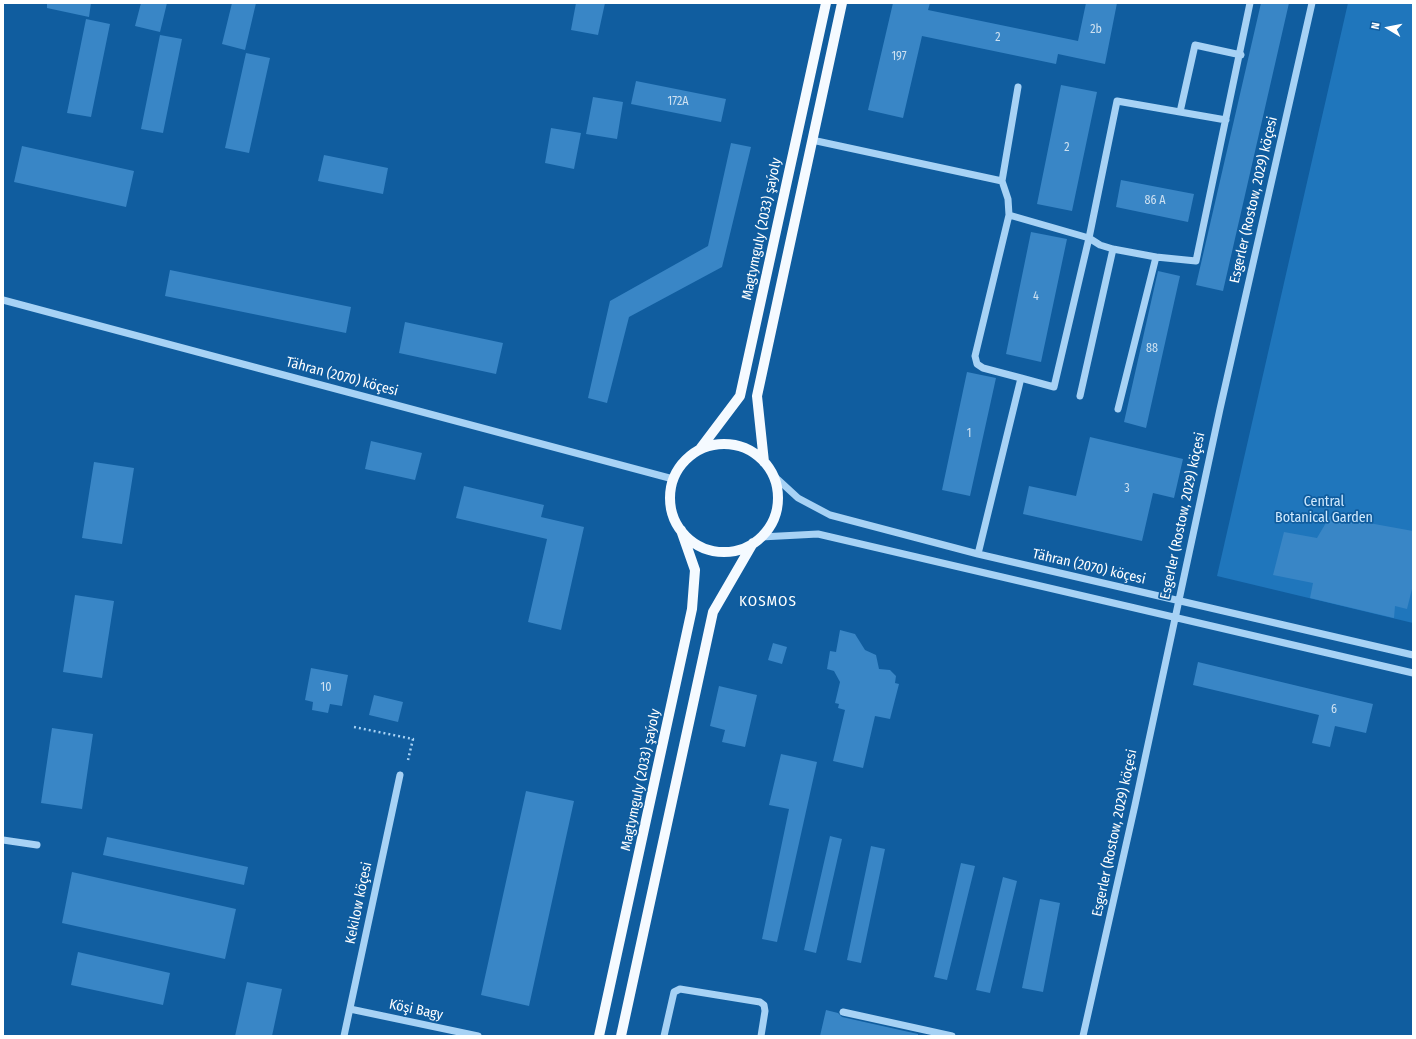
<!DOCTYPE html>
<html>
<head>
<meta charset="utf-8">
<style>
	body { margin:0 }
	#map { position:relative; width:1416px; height:1039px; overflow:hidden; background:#105d9f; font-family:"Fira Sans Condensed",sans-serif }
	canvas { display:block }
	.frame { position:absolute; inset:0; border:4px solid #fff; pointer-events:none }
	.north { position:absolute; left:1368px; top:8px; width:40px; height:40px; -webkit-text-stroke:3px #105d9f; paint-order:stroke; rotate:280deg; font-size:11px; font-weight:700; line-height:16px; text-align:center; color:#fff }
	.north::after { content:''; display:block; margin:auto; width:14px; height:18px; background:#fff; clip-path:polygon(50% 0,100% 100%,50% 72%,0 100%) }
</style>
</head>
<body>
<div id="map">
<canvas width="1416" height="1039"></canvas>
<div class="frame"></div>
<div class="north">N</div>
</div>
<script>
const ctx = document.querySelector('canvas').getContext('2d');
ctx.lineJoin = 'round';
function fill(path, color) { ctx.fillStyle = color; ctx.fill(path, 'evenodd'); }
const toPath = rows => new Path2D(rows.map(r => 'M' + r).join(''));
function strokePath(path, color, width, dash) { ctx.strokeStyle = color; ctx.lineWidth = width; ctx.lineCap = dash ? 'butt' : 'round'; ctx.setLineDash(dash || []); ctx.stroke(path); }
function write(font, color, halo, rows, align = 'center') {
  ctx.font = font + ' "Fira Sans Condensed",sans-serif'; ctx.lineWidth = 3.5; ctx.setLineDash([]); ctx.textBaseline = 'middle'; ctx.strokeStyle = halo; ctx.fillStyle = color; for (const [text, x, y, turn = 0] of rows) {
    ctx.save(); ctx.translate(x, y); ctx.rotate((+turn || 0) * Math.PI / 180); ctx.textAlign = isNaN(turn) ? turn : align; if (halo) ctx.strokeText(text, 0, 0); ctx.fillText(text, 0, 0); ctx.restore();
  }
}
const green = toPath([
	[1348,3,1413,3,1413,623,1217,576]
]);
const building = toPath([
	[47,3,91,3,89,17,47,8],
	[141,3,167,3,160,32,135,26],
	[232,3,256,3,245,50,222,44],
	[576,3,605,3,598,35,571,30],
	[893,3,930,3,928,10,1078,41,1086,3,1117,3,1105,64,1058,54,1056,64,922,36,903,118,868,110],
	[1261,3,1289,3,1223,291,1196,285],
	[86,19,110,24,91,117,67,113],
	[160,35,182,39,163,133,141,129],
	[246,53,270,58,249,153,225,148],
	[636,81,726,99,721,122,631,104],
	[1061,85,1097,92,1072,211,1037,204],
	[593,97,623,102,617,139,586,134],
	[551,128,581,133,574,169,545,163],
	[731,143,751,147,722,267,629,317,607,403,588,398,610,301,708,246],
	[22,146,134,171,126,207,14,182],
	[324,155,388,168,383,194,318,181],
	[1121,180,1194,194,1188,222,1116,207],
	[1031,232,1067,239,1041,362,1006,354],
	[170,270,351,307,346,333,165,296],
	[1158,271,1180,276,1146,428,1124,422],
	[405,322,503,343,496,374,399,353],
	[967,372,996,378,970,496,942,490],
	[1090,437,1183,459,1174,498,1153,493,1142,541,1023,514,1029,486,1076,496],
	[371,441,422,453,415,480,365,469],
	[94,462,134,468,122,544,82,538],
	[464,486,544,505,541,517,584,527,561,630,528,622,547,539,456,518],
	[1330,516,1413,531,1413,585,1407,609,1395,606,1394,618,1310,598,1313,583,1273,575,1284,532,1317,538],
	[75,595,114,601,102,678,63,672],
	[840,630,855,634,865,650,876,655,879,669,890,670,896,676,895,683,899,684,890,719,875,716,863,768,833,761,845,710,838,708,839,704,835,703,840,682,834,671,827,669,830,651,836,652],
	[773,643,787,647,782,664,768,660],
	[1198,662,1373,704,1366,733,1335,726,1330,747,1312,743,1319,715,1193,685],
	[311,668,348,675,342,706,330,704,328,713,312,710,313,702,305,700],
	[719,686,757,695,745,747,722,742,725,730,710,726],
	[374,695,403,702,398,722,369,715],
	[52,728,93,734,82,809,41,803],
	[781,754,817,762,777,942,762,939,789,809,769,805],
	[526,791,574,801,529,1006,481,995],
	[830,836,842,839,816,953,804,950],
	[107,837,248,867,244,885,103,855],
	[871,846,885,849,861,963,847,960],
	[961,863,975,866,947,980,934,977],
	[72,872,236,909,225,959,62,923],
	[1003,877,1017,881,990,993,976,990],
	[1040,899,1060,903,1043,992,1022,988],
	[78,952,170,973,163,1005,71,985],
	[247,982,282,989,272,1036,235,1036],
	[826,1010,838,1013,842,1017,918,1034,918,1036,820,1036]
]);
const path = toPath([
	[354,727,413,739,408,760]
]);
const minor = toPath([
	[1180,112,1226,120],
	[812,140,1002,181,1008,199,1009,215,1089,238,1100,245,1113,249,1156,257,1196,261,1250,3],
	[1002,181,1018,87],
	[1009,215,975,356,977,364,983,368,1021,378],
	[3,300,673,479],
	[1080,396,1113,249],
	[1118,409,1156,257],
	[773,475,798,498,830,515,978,554,1413,655],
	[761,537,818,534,1413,673],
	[978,554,1021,378,1054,387,1089,238,1117,101,1180,112,1195,45,1241,55],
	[3,840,37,845],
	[350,1009,478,1036],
	[843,1012,952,1036],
	[344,1036,400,775],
	[664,1036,674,992,680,989,760,1002,764,1005,765,1011,761,1036],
	[1083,1036,1135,805,1220,409,1312,3]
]);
const major = toPath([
	'670 498a54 54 0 1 1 108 0a54 54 0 1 1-108 0Z',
	[700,449,740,396,826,3],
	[764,462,757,396,842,3],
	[599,1036,692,609,695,570,681,530],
	[621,1036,713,612,753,543]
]);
const numberNames = [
	["2b",1096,30],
	["2",998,38],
	["197",899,57],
	["172A",678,102],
	["2",1067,148],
	["86 A",1155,201],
	["4",1036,297],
	["88",1152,349],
	["1",969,434],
	["3",1127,489],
	["10",326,688],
	["6",1334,710]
];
const streetNames = [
	["Esgerler (Rostow, 2029) köçesi",1254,200,-77],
	["Magtymguly (2033) şaýoly",762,229,-78],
	["Tähran (2070) köçesi",342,377,15],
	["Esgerler (Rostow, 2029) köçesi",1183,516,-78],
	["Tähran (2070) köçesi",1089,567,13],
	["Magtymguly (2033) şaýoly",641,780,-78],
	["Esgerler (Rostow, 2029) köçesi",1115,833,-78],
	["Kekilow köçesi",359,903,-78],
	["Köşi Bagy",416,1010,12]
];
const parkNames = [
	["Central",1324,502],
	["Botanical Garden",1324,518]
];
const neighbourhoodNames = [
	["KOSMOS",768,602]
];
fill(green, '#1f76bc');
fill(building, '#3986c6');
strokePath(path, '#a7d2f5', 2.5, [2, 3]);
strokePath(minor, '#a7d2f5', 7);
strokePath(major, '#f5faff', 10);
write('12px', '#cee1f1', null, numberNames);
write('14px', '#fff', '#105d9f', streetNames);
write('14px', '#d0eafe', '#105d9f', parkNames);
ctx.letterSpacing = '1px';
write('15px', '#fff', '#105d9f', neighbourhoodNames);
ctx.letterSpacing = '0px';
</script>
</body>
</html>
